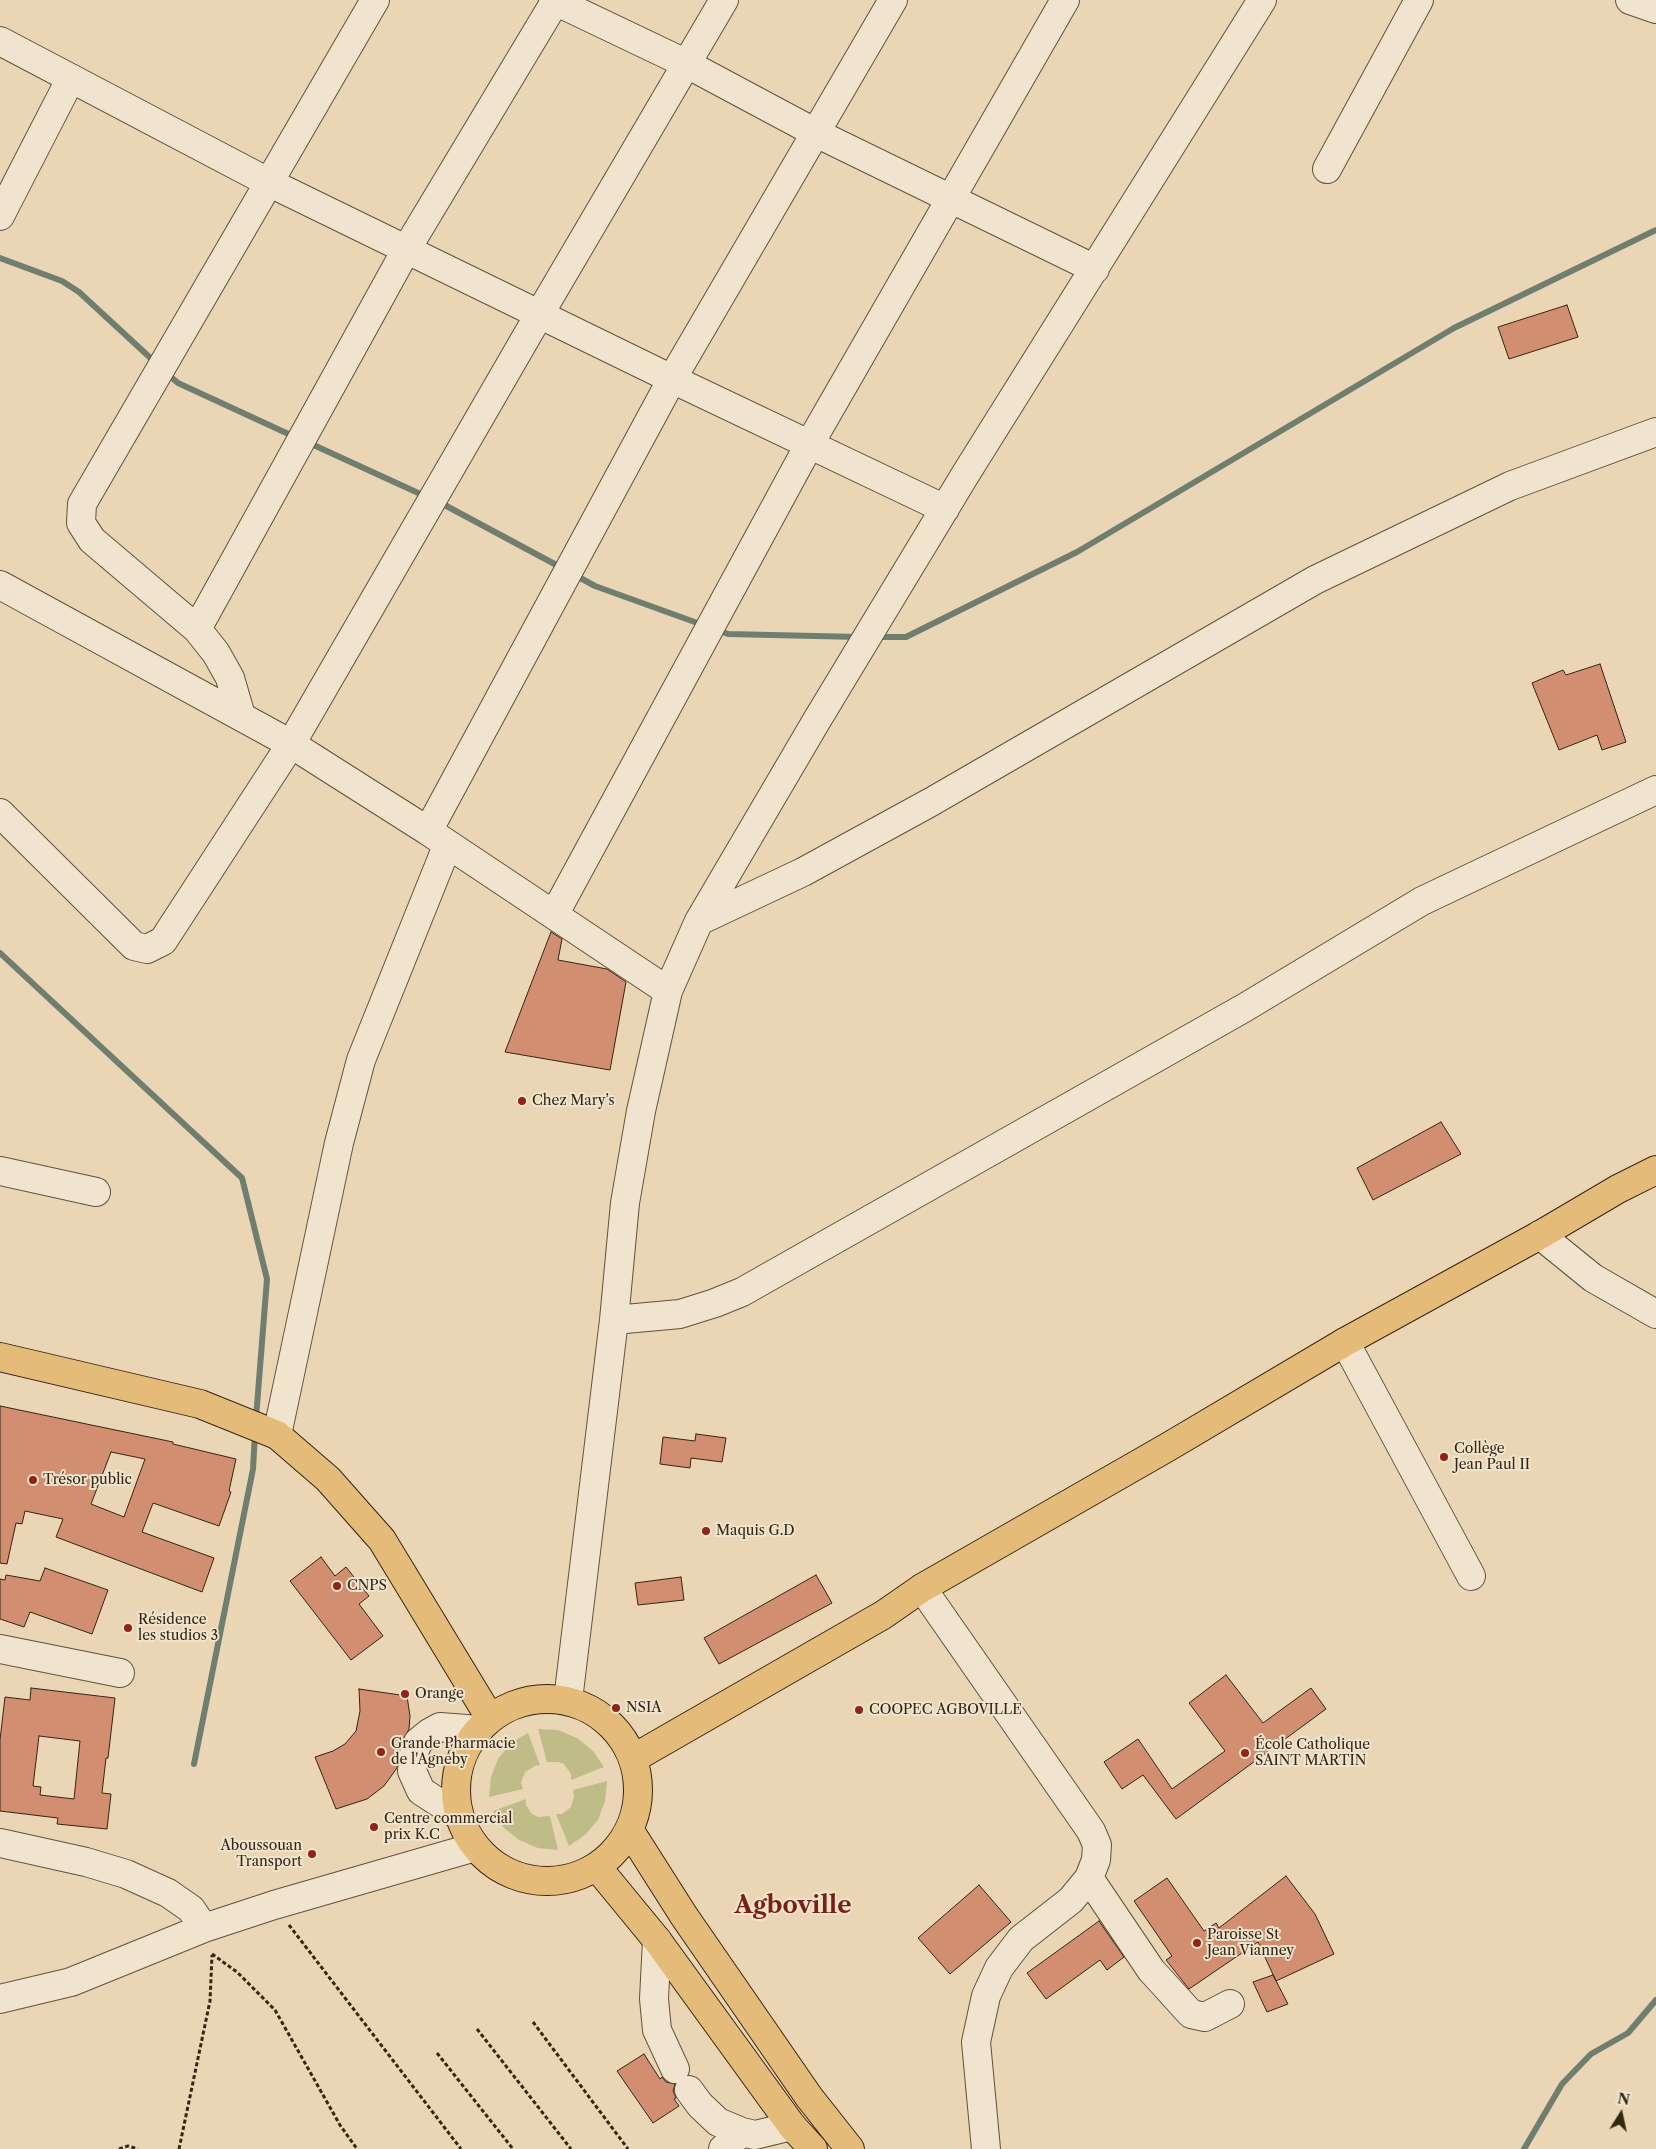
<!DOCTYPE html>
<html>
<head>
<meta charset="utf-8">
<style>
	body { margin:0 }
	#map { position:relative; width:1656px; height:2149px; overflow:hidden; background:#ead6b4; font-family:"Libre Caslon Text",serif }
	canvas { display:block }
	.north { position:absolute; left:1596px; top:2089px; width:50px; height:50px; -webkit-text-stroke:4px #f1e4ce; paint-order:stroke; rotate:10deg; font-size:14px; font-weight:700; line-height:20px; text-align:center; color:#352513 }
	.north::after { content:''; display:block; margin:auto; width:18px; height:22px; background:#352513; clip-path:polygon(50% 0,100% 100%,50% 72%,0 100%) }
</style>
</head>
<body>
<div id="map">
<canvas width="1656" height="2149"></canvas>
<div class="north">N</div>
</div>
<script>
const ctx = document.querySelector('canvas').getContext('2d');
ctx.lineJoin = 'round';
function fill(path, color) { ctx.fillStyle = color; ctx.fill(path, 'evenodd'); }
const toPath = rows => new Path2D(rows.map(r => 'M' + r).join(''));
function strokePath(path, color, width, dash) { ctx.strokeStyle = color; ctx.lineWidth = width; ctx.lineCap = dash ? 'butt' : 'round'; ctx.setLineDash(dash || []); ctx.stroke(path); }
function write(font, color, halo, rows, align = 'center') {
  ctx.font = font + ' "Libre Caslon Text",serif'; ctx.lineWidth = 4; ctx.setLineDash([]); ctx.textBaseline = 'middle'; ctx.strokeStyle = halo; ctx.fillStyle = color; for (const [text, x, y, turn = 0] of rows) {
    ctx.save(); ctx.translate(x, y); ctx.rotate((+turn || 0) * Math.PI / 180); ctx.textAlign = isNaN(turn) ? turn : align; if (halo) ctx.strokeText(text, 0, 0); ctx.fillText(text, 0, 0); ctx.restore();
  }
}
const green = toPath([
	[538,1729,558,1730,577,1738,593,1751,604,1767,571,1780,571,1774,564,1764,558,1762,547,1762],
	[528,1733,540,1765,535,1766,525,1772,521,1783,523,1789,489,1797,491,1777,498,1759,511,1743],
	[607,1781,605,1801,598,1820,585,1835,569,1846,556,1814,562,1814,571,1807,574,1796,573,1790],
	[526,1799,526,1805,532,1814,538,1817,550,1816,558,1850,538,1848,519,1840,504,1828,493,1811]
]);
const stream = toPath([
	[0,258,62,281,79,292,157,364],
	[166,373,178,383,295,437],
	[307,442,427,497],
	[439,502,562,568],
	[573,574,595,586,703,625],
	[715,629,728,634,859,637],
	[877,637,906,637,1077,552,1454,328,1656,230],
	[0,953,242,1178,267,1279,256,1418],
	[194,1764,253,1469,255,1433],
	[1524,2149,1562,2084,1591,2054,1628,2033,1656,2000]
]);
const building = toPath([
	[1567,305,1578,337,1509,359,1498,327,1567,305],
	[1600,664,1626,742,1602,750,1597,735,1559,750,1532,683,1563,670,1566,675,1600,664],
	[551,932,562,939,558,960,607,969,626,982,610,1070,505,1052,551,932],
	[1441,1122,1461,1154,1373,1200,1357,1168,1441,1122],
	[0,1406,173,1442,173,1444,236,1459,229,1491,231,1492,219,1526,153,1503,142,1532,214,1558,202,1592,56,1537,63,1519,25,1511,22,1524,16,1523,7,1564,0,1563,0,1406],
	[111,1452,145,1459,124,1517,91,1504,111,1452],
	[696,1434,726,1438,722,1462,691,1458,690,1468,660,1464,663,1437,695,1441,696,1434],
	[321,1557,335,1576,346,1567,369,1596,359,1604,383,1636,351,1660,290,1581,321,1557],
	[45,1568,108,1590,92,1634,30,1612,24,1627,0,1619,0,1579,5,1580,6,1575,40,1581,45,1568],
	[816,1575,832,1603,719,1664,704,1638,816,1575],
	[681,1577,684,1600,638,1605,635,1583,681,1577],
	[1226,1675,1263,1723,1311,1688,1326,1709,1176,1819,1143,1775,1122,1789,1104,1762,1138,1739,1172,1789,1225,1751,1189,1703,1226,1675],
	[31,1688,115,1698,108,1758,106,1758,102,1793,111,1794,107,1829,57,1824,58,1818,0,1811,0,1740,5,1697,30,1700,31,1688],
	[39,1736,80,1741,74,1799,40,1795,41,1787,33,1786,39,1736],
	[359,1689,407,1696,410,1716,409,1729,399,1748,397,1768,384,1786,367,1799,336,1809,315,1757,333,1751,345,1744,356,1731,360,1711,359,1689],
	[1286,1876,1315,1914,1334,1954,1276,1981,1258,1942,1189,1989,1166,1960,1172,1956,1134,1901,1167,1878,1204,1931,1216,1923,1219,1928,1286,1876],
	[979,1885,1011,1922,950,1974,918,1938,979,1885],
	[1099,1921,1124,1957,1107,1970,1100,1960,1046,1999,1027,1973,1099,1921],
	[1273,1975,1288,2004,1267,2012,1253,1982,1273,1975],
	[644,2054,660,2079,662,2077,666,2082,675,2084,673,2091,676,2098,674,2099,679,2106,653,2123,617,2071,644,2054]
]);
const path = toPath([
	[289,1925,461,2149],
	[212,1954,237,1972,275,2010,340,2125,357,2149],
	[533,2022,628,2149],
	[477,2029,571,2149],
	[437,2053,513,2149],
	[119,2149,128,2146,138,2149],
	[179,2149,210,2001,212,1955]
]);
const minor = toPath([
	[553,0,687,64,816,133,1095,269],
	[1630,0,1656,9],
	[0,41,268,182,672,379,945,509],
	[1327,169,1419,0],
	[0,216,71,78],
	[0,585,291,744,428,831,668,991],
	[197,629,92,540,81,523,82,504,375,0],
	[241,716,230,678,216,653,197,629,406,250,556,0],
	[0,813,134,946,147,949,163,941,291,744,539,315,724,0],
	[428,831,672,379,893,0],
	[554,915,809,445,1065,0],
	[699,921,803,872,931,802,1315,580,1510,486,1656,432],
	[0,1171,96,1192],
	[1540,1235,1593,1278,1656,1314],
	[614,1320,680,1314,715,1303,742,1292,1244,1008,1422,901,1656,790],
	[1345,1342,1471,1576],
	[277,1435,339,1143,361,1060,447,846],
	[922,1588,1091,1831,1097,1845,1096,1860,1089,1878,1071,1900,1021,1939,999,1968,986,1996,976,2042,986,2149],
	[0,1649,120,1673],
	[568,1700,614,1320,625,1203,641,1111,668,991,699,921,817,720,965,475,1262,0],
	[458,1815,421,1791,412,1771,414,1753,418,1742,429,1733,440,1727,479,1730],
	[0,1843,86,1862,126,1874,168,1893,191,1909,204,1928],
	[1089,1878,1151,1970,1191,2014,1205,2017,1230,2004],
	[657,1940,654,1999,657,2030,675,2069],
	[0,1999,71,1982,204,1928,274,1905,475,1847],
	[689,2090,700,2105,718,2122,742,2132,755,2135,792,2126],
	[723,2149,742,2132]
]);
const major = toPath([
	[0,1357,200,1404,277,1435,328,1479,382,1540,490,1718],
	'456 1790a91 91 0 1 1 182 0a91 91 0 1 1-182 0Z',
	[634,1758,883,1615,922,1588,1168,1447,1345,1342,1540,1235,1618,1189,1656,1170],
	[630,1831,684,1916,809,2097,850,2149],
	[597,1867,657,1940,792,2126,813,2149]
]);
const markers = [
	[522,1101,5,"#8f2418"],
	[1444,1457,5,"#8f2418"],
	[33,1480,5,"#8f2418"],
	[706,1531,5,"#8f2418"],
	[337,1586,5,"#8f2418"],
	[128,1628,5,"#8f2418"],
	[405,1694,5,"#8f2418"],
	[616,1708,5,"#8f2418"],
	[859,1710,5,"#8f2418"],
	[381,1752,5,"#8f2418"],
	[1245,1753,5,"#8f2418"],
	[374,1827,5,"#8f2418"],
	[312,1854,5,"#8f2418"],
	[1197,1943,5,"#8f2418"]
];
const poiNames = [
	["Chez Mary’s",532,1101],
	["Collège",1454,1449],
	["Jean Paul II",1454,1465],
	["Trésor public",43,1480],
	["Maquis G.D",716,1531],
	["CNPS",347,1586],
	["Résidence",138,1620],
	["les studios 3",138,1636],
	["Orange",415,1694],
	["NSIA",626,1708],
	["COOPEC AGBOVILLE",869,1710],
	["Grande Pharmacie",391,1744],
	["de l'Agneby",391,1760],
	["École Catholique",1255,1745],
	["SAINT MARTIN",1255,1761],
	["Centre commercial",384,1819],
	["prix K.C",384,1835],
	["Aboussouan",302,1846,"right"],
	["Transport",302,1862,"right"],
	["Paroisse St",1207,1935],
	["Jean Vianney",1207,1951]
];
const townNames = [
	["Agboville",793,1906]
];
fill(green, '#bfbc88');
strokePath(stream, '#707e6f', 6);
fill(building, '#d18e70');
strokePath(building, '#352513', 1);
strokePath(minor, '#62513b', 30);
strokePath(major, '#352513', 30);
strokePath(path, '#352513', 3, [4, 2.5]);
strokePath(minor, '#f1e4ce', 28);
strokePath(major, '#e5bb7a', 28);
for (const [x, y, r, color] of markers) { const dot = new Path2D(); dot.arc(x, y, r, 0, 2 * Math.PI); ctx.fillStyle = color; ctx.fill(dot); strokePath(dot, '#f1e4ce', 2); }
write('14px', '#352513', '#f1e4ce', poiNames, 'left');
write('bold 24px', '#7a1f14', '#f1e4ce', townNames);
</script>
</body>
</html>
